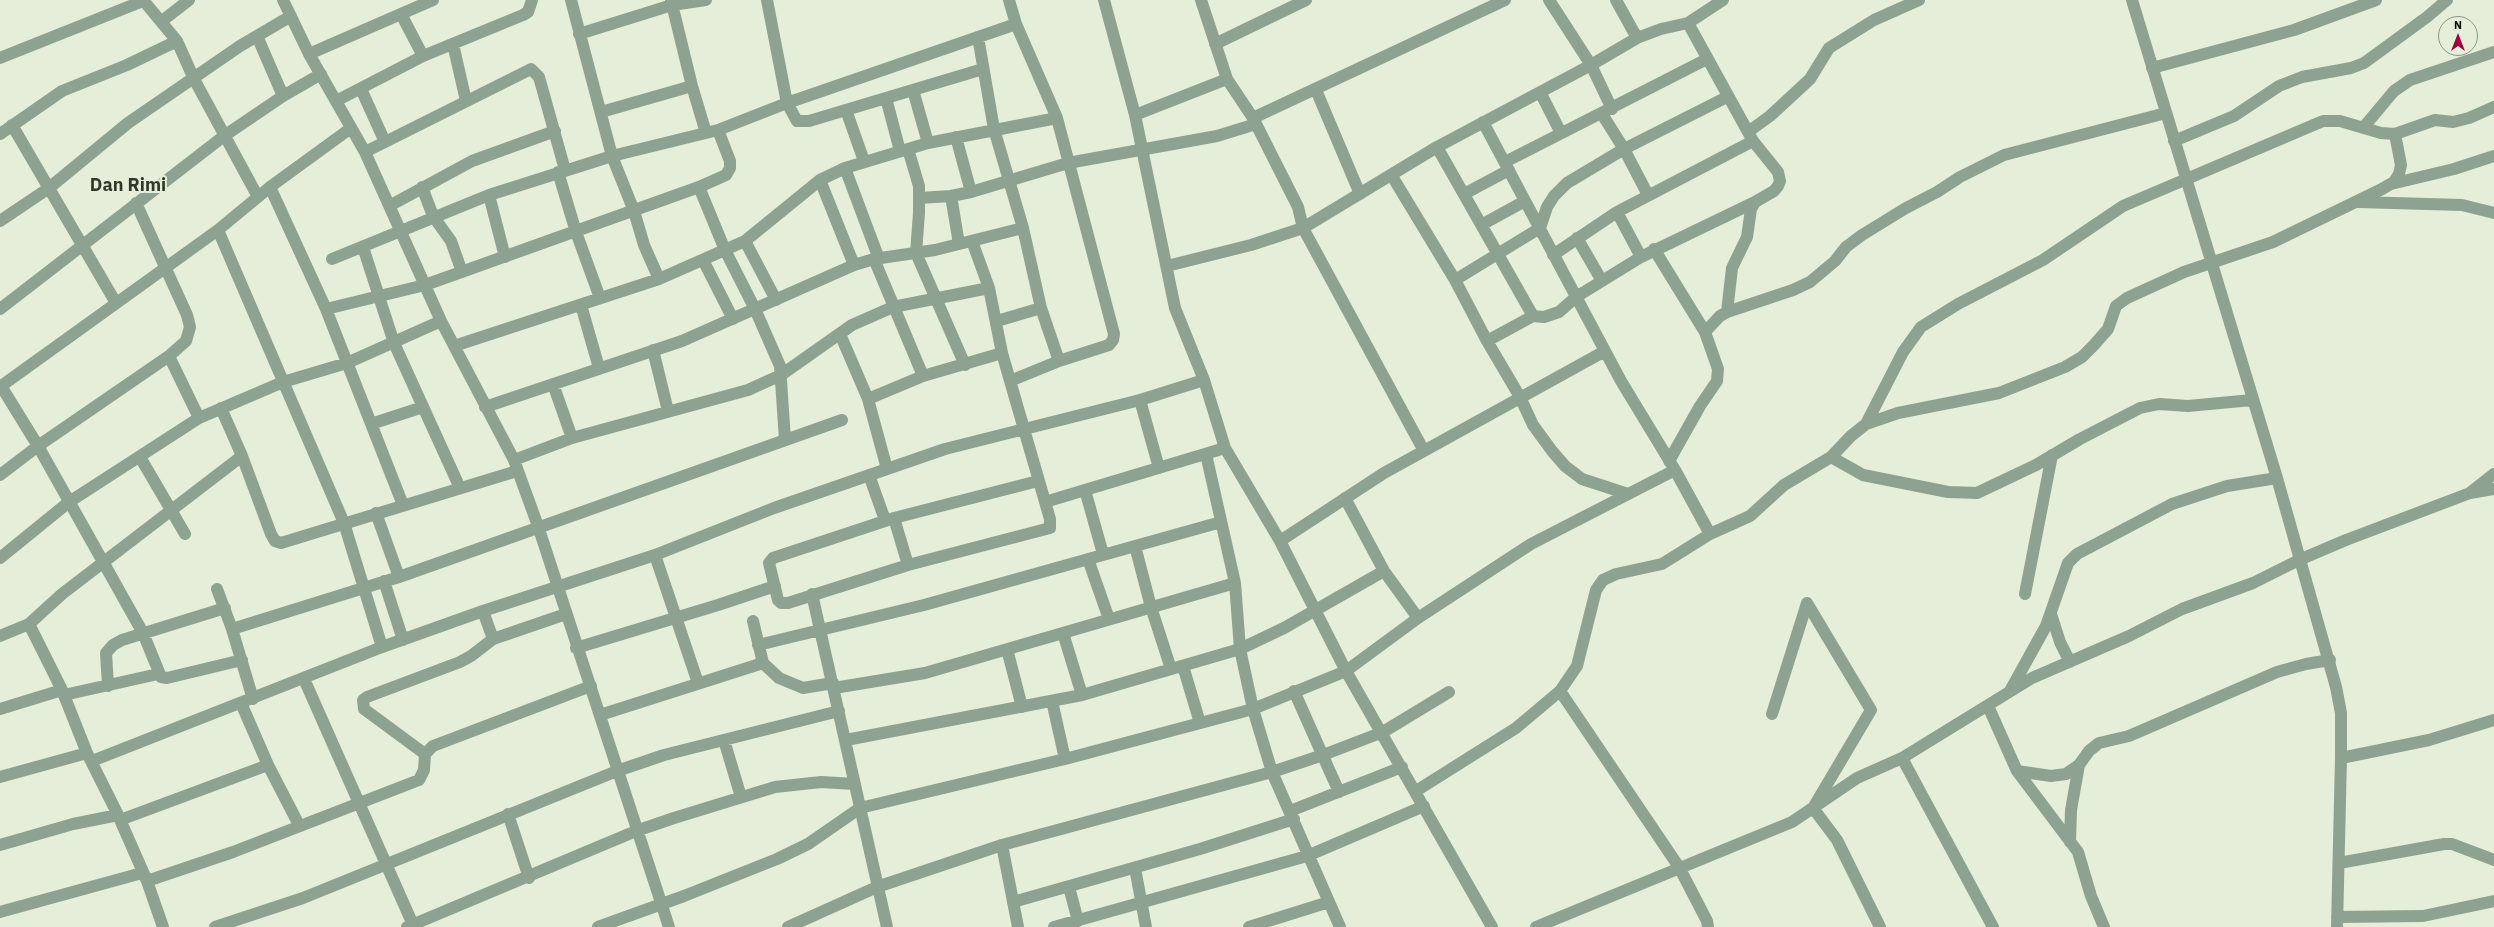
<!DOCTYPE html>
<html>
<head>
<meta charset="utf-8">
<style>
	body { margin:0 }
	#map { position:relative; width:2494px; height:927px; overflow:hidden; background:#e4eed9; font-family:"IBM Plex Sans",sans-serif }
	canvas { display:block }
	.north { position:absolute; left:2438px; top:16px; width:40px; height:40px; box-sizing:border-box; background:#e4eed9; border:1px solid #8d9485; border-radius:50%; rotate:0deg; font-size:11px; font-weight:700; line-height:16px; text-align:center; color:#0b0e07 }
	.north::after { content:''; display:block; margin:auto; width:14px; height:18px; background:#a0013f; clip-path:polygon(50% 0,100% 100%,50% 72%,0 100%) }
</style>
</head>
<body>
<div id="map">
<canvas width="2494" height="927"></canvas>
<div class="north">N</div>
</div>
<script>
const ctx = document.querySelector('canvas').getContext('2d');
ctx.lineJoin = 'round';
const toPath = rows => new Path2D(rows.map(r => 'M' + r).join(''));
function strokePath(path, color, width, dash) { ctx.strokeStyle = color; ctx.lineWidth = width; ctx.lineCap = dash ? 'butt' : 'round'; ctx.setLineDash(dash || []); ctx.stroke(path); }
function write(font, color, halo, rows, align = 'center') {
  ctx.font = font + ' "IBM Plex Sans",sans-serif'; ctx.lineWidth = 4; ctx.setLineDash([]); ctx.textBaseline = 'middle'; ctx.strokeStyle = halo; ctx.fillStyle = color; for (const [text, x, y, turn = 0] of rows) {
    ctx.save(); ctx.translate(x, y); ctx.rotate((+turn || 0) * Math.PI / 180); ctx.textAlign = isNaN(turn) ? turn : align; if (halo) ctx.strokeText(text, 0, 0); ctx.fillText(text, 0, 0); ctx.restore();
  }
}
const minor = toPath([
	[143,0,177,41,194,79,258,197],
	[283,0,309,54,365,152,441,321,514,460,538,526,669,927],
	[571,0,612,156,634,211,644,245,659,279],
	[671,0,692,86,706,133],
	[767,0,787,103,797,121,809,121,983,69],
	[1009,0,1016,24,1057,118,1114,334,1113,340,1109,345,1059,361,1010,381],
	[1104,0,1135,115,1175,308,1204,380,1225,448,1280,541,1346,671,1492,927],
	[1549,0,1591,65,1612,109],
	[1616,0,1637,38],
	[2132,0,2277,478,2336,687,2341,713,2341,758,2337,927],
	[401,14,423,56],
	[162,21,189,0],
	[579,34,672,5,706,0],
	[257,36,283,96],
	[978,37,994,129,1023,228,1041,308,1059,361],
	[453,44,466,101],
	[1215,44,1306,0],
	[309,54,433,0],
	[0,58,143,1],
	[2152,68,2294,30,2376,0],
	[1227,79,1253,118,1298,207,1303,228,1424,451],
	[361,89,385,142],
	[913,90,928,143],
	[1316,90,1360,194],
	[1540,92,1561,133],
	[886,98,900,151],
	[336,101,423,56,523,15,528,12,532,0],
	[846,110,864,161],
	[601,112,692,86],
	[1602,114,1624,149,1648,195],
	[1135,115,1227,79,1201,0],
	[1253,118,1505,0],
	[1483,122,1621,381,1675,470,1710,534],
	[12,125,116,303],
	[2363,128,2394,91,2410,80,2494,52],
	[1748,132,1770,116,1810,79,1829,48,1874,20,1919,0],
	[0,134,62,91,127,65,177,41],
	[956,137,971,192],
	[2174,141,2234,116,2279,86,2302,77,2351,68,2364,63,2427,17,2447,0],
	[1437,147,1533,316],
	[908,149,919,186,919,213,916,253,965,365],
	[365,152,531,69,539,77,565,170],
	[1505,162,1707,59],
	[845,168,879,259],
	[558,172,576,232,600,298],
	[1392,176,1455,280,1487,341,1520,397,1533,425,1552,451,1565,466,1582,479,1628,494],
	[820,180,854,265],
	[2391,184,2454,169,2494,156],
	[270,187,326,309,403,505],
	[422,187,433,216,451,241,462,272],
	[699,187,725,250,755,309,780,366,785,440],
	[1464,194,1509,170],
	[489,195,505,257],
	[951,196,959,244],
	[919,198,951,196,971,192,1068,163,1217,136,1256,124],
	[2358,202,2462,205,2494,213],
	[391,205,472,161,555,131],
	[1617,212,1641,257],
	[0,221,49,188,128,123,240,46,291,16],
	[1483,224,1525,201],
	[218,230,344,523,382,647],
	[1577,238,1602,281],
	[745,241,776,300],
	[972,241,989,288,1002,353,1050,519,1050,528,908,565,788,603,781,603,778,600,769,563,773,558,894,518,1038,481],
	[363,247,394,343,460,488],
	[1654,249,1705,332,1718,369,1717,381,1700,406,1669,461],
	[1553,255,1617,212,1753,141],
	[332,259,489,195,612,156,718,130,787,103,1016,24],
	[874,259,923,376],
	[703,260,733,319],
	[1167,266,1251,245,1303,228,1437,147,1591,65,1637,38,1661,29,1688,23,1723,0],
	[1455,280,1540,228,1547,207,1554,196,1567,183,1624,149,1727,97],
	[581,305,599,368],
	[0,309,224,136,283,96,321,74],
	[326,309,425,285,699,187,726,175,730,168,730,161,718,130],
	[1727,312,1793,290,1810,282,1835,261,1846,247,1862,235,1906,208,1937,192,1960,177,2004,155,2166,113],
	[997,321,1041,308],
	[1705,332,1720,316,1727,312,1732,268,1747,237,1751,209,1755,202],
	[840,334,868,399],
	[1487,341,1533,316,1544,317,1559,312,1576,297,1641,257,1755,202,1774,191,1778,186,1780,181,1778,172,1753,141,1688,23],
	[454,346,659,279,745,241,820,180,845,168,928,143,1057,118],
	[653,350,668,411],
	[169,356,199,418],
	[553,384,572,438],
	[1,386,38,446,143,633,161,677,167,678,242,660],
	[0,387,218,230,270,187,351,128],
	[1140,400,1159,468],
	[485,407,682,341,854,265,874,259,935,250,1023,228],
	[221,408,242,456,271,534,275,541,281,543,517,471],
	[371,424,423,407],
	[1866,424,1903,352,1921,327,1958,304,2043,260,2123,206,2323,121,2340,121,2381,133,2395,134,2435,120,2453,122,2469,118,2494,107],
	[1206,454,1235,583,1240,649,1253,709,1272,772,1340,927],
	[140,457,185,534],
	[1831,457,1863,475,1948,492,1977,493,2036,465,2080,439,2140,408,2159,404,2188,406,2252,400],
	[514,460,572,438,748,390,781,375,852,325,893,307,989,288],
	[887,469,868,399,923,376,1002,353],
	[0,475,38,446,169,356,186,341,190,327,187,315,136,203],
	[869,475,885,520],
	[1085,490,1103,554],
	[2471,492,2494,474],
	[1045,502,1225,448],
	[894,518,908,565],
	[1280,541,1384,473,1605,351],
	[1135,546,1151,607,1171,669],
	[655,555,698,683],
	[0,558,69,502,199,418,283,382,347,363,441,321],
	[1088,559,1109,619],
	[1384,571,1418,618],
	[399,577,842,420],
	[384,581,403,640],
	[217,589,232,629,253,699],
	[812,594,887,927],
	[2025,594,2052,455],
	[1807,603,1871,710,1813,808,1837,840,1880,927],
	[483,611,493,639],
	[2051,614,2060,642,2070,662],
	[753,621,763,663,779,678,803,688,833,683],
	[29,624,62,690,87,753,118,815,147,881,163,927],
	[232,629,399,577,376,513],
	[1063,633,1082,695],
	[0,636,29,624,62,594,242,456],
	[758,645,924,605,1221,522],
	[576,648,718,605,775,586],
	[1007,649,1022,707],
	[1183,666,1200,723],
	[304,679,414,927],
	[108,686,106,653,113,645,122,640,225,608],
	[834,688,925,673,1235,583],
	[1294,691,1339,792],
	[1560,691,1679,867,1707,921,1708,927],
	[2010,691,2046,626,2068,563,2077,554,2172,504,2227,486,2277,478],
	[64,695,158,674],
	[1052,701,1065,759],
	[241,703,268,765,299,825],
	[1988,706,2017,771,2078,852,2091,896,2104,927],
	[0,709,62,690],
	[1772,714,1807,603],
	[600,715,763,663],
	[724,740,741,797],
	[846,740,1082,695,1240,649,1284,628,1384,571,1345,498],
	[425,754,364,709,363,700,367,697,460,662,471,656,493,639,566,614],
	[1902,758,1993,927],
	[2341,758,2429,740,2494,720],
	[92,761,382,647,483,611,655,555,774,508,945,449,1140,400,1204,380],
	[2017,771,2051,776,2066,774,2079,765,2089,751,2099,743,2129,736,2277,672,2306,664,2330,660],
	[0,777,87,753],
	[1416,791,1516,728,1560,691,1577,666,1596,590,1603,580,1616,574,1662,564,1710,534,1750,516,1784,485,1831,457,1851,436,1866,424,1898,413,1999,393,2065,367,2082,357,2094,345,2108,329,2116,306,2127,298,2184,272,2273,242,2382,189,2394,182,2399,174,2401,165,2395,134],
	[1290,811,1402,767],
	[508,814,529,878],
	[120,820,268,765],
	[2070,842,2071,810,2079,765],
	[0,845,73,824,118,815],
	[1002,845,1018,927],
	[2339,863,2444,844,2452,844,2494,860],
	[1135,868,1146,927],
	[147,881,233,852,419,780,424,770,425,754,433,746,591,686],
	[1069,887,1078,921],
	[1013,902,1200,849,1294,819],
	[0,912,142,873],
	[2337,917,2423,916,2494,901],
	[215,927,303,898,617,771,664,755,839,711],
	[407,927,636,831,674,818,775,787,821,782,855,784],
	[598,927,684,896,777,859,808,844,860,808,1065,759,1253,709,1346,671,1418,618,1531,544,1675,470],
	[788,927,877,887,1002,845,1272,772,1323,755,1383,732,1449,692],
	[1054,927,1307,856,1424,806],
	[1249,927,1329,902],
	[1536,927,1792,822,1857,778,1902,758,2032,678,2129,636,2182,609,2253,583,2299,560,2346,540,2470,493,2494,489]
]);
const districtNames = [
	["Dan Rimi",128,186]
];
strokePath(minor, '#8ea292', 12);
write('bold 18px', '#303827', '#e4eed9', districtNames);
</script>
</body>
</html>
